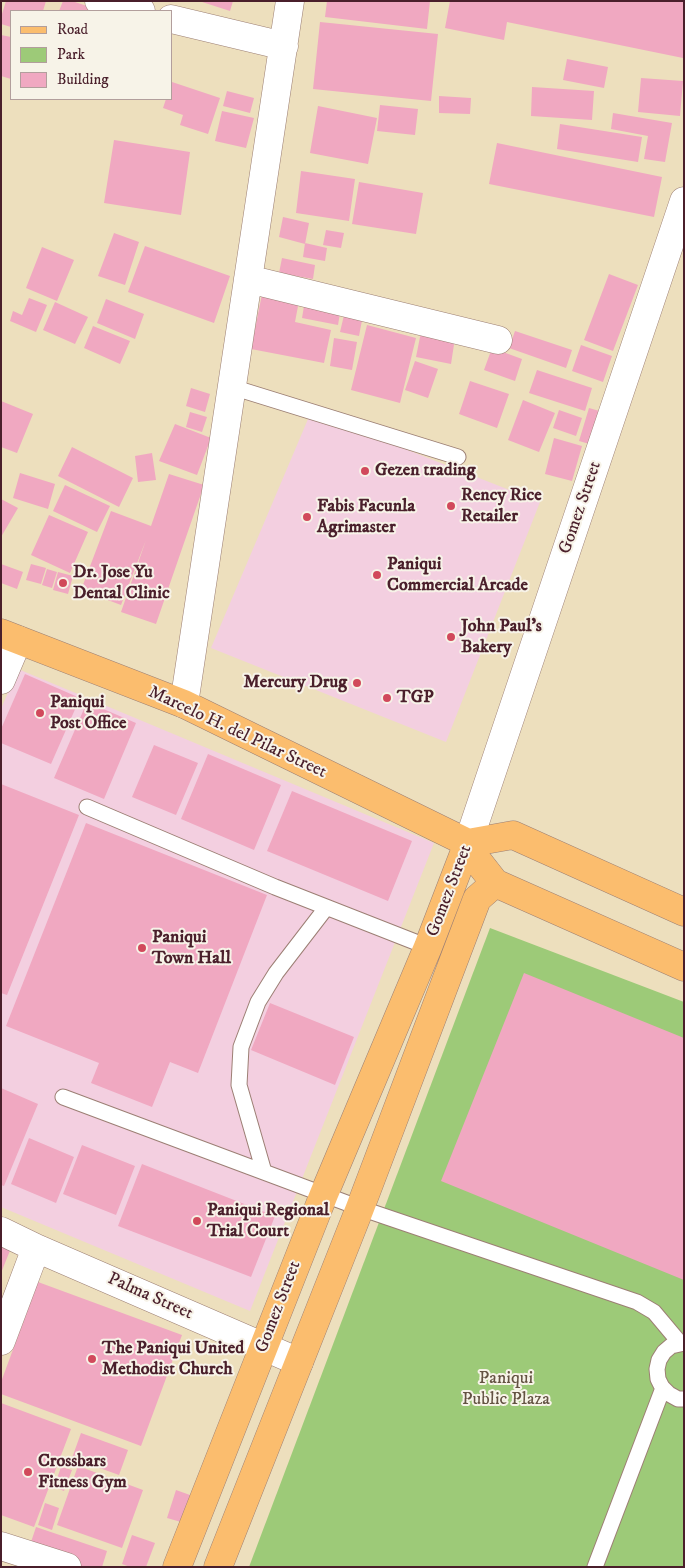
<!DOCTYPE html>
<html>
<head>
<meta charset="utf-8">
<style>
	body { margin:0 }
	#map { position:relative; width:685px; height:1568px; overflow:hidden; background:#eddfbd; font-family:"IM FELL DW Pica",serif }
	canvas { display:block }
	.frame { position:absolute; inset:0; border:2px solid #4a1f2b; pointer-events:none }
	.legend { position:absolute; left:10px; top:10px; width:162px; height:90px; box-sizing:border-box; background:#f7f3e8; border:1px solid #b29e9c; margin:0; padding:6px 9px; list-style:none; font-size:15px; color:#4a1f2b }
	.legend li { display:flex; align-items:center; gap:10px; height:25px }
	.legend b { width:25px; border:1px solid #b29e9c }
</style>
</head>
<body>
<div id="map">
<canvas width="685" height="1568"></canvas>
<div class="frame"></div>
<ul class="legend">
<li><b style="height:6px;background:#fbbd6e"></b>Road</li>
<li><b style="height:14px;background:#9dca78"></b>Park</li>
<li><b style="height:14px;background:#f0a8c1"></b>Building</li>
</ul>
</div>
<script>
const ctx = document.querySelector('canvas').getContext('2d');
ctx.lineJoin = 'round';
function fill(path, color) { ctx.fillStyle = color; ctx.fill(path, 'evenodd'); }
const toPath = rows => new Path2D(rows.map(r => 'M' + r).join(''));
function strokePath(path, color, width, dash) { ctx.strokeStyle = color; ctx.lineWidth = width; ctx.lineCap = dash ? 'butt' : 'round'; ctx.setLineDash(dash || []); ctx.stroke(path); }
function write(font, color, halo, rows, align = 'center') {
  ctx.font = font + ' "IM FELL DW Pica",serif'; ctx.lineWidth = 4; ctx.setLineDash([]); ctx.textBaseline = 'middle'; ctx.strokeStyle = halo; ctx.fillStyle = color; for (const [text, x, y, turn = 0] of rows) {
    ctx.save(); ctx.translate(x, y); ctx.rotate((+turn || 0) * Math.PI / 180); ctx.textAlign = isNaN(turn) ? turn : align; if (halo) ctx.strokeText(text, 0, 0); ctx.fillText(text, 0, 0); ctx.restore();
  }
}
const built = toPath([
	[311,412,540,502,446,742,211,648],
	[18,669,434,843,250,1311,1,1207,1,709]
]);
const green = toPath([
	[490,928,684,1002,684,1567,249,1567]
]);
const building = toPath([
	[6,1,46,1,43,11,11,11,11,27,1,24,1,17],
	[63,1,72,1,102,11,59,11],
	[199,1,233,1,230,11],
	[327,1,430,1,427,29,325,17],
	[450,1,684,1,683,58,507,22,504,40,445,28],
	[320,22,438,34,431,101,313,89],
	[1,35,11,37,11,79,1,76],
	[567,59,608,67,604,88,563,80],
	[641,78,683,81,680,116,638,112],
	[172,82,220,98,208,134,180,125,183,115,163,108,166,99,171,99],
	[532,87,594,91,592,120,531,116],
	[227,91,254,98,250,113,223,106],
	[439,96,471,98,470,114,439,113],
	[380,105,418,109,415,135,377,131],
	[318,106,377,118,368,164,310,153],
	[222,111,254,118,246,148,215,141],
	[613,113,672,123,665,162,644,159,648,136,611,129],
	[560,124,642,137,638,162,557,149],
	[114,140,190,152,181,215,104,203],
	[497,143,662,177,654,217,489,184],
	[301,171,355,179,349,221,296,213],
	[359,182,423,193,416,234,352,224],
	[283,217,309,223,305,244,279,237],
	[326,230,344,233,341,248,323,245],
	[114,233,139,242,125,285,98,276],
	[305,243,327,248,325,261,303,257],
	[145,246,230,276,214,323,128,292],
	[42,247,74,260,57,301,26,288],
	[282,258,315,265,313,279,279,273],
	[609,274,638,285,613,351,584,340],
	[262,294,299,301,295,322,331,330,324,363,251,349],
	[29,298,47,305,36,332,10,321,13,311,22,315],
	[106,299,144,314,135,339,97,323],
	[305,300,341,307,338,325,302,318],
	[55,302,88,317,75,344,43,330],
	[345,311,363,315,359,336,340,332],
	[367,325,416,338,400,403,351,390],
	[93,326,130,341,120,364,84,348],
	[515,331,572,350,566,368,509,348],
	[421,332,455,338,451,364,416,357],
	[334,338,357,342,352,370,330,366],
	[581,345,612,356,603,382,572,371],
	[492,348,522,359,515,381,484,370],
	[415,361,438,369,428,398,405,390],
	[537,370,592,388,585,411,529,393],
	[470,381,509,394,497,428,459,414],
	[191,388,210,394,205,412,186,406],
	[523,400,555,413,539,452,508,440],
	[1,401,33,414,17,453,1,447],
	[589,408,603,412,593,445,579,441],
	[559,410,582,418,576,436,553,428],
	[190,412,207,417,202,432,186,427],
	[175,424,211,438,197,475,159,461],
	[554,438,582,446,572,481,545,474],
	[72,447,133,478,119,507,58,476],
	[152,453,156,480,138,482,135,456],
	[20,473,55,484,48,509,13,498],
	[169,474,204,485,156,624,121,612,146,540,121,605,81,590,111,511,151,526],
	[65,485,110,506,97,532,53,511],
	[1,499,18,508,1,537],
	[49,515,88,532,70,573,31,555],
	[1,564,23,572,17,589,1,583],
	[31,564,46,568,41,584,26,580],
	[47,569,57,572,52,588,42,585],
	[58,572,73,576,68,594,53,590],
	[25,674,80,698,51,764,1,743,1,729],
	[87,702,136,723,104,799,54,778],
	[154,745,198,763,176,815,132,797],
	[208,754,281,785,254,850,181,819],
	[1,784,79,815,7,995,1,993],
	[292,791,412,841,388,901,267,851],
	[86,823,267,895,198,1073,170,1062,152,1107,91,1083,99,1063,6,1026],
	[524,973,684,1038,684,1280,441,1181],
	[270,1003,354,1037,335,1085,251,1050],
	[1,1088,38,1104,4,1186,1,1185],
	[29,1138,74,1157,56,1203,11,1184],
	[82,1145,135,1166,116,1215,63,1194],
	[142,1164,275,1216,251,1277,118,1226],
	[1,1244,11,1248,1,1273],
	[38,1282,182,1335,141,1446,1,1394,1,1382],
	[1,1403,71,1429,34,1527,1,1515],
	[81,1433,128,1450,119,1475,72,1458],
	[78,1466,143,1490,122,1548,57,1525],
	[61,1467,72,1470,64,1491,54,1487],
	[176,1490,190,1495,181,1522,167,1518],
	[45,1503,59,1508,52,1530,38,1525],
	[36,1527,107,1551,102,1567,84,1567,29,1548],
	[132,1535,155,1543,146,1567,130,1567,122,1564]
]);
const service = toPath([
	[232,387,458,457],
	[87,807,275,887,428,947],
	[63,1097,360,1208,637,1302,654,1312,680,1343],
	[264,1172,239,1085,241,1047,258,1002,276,973,326,908],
	[684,1343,671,1346,664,1352,659,1360,657,1369,658,1379,662,1387,669,1394,678,1399,684,1399],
	[595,1567,663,1388]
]);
const minor = toPath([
	[99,1,141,11],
	[171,19,284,46],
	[248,279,498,340],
	[1,680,18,640],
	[184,704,290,1],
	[468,843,684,201],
	[1,1231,36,1248,299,1362],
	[1,1341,36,1248],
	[1,1546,67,1567]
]);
const primary = toPath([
	[1,633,184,704,468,843,477,860,495,883,684,967],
	[468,843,513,835,684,912],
	[177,1567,324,1194,428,947,468,843],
	[218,1567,360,1208,477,899,495,883]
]);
const markers = [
	[365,471,5,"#d1495b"],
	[451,506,5,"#d1495b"],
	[307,517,5,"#d1495b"],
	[377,575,5,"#d1495b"],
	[63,583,5,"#d1495b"],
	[451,637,5,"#d1495b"],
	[357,683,5,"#d1495b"],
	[387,698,5,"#d1495b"],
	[40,713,5,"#d1495b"],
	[142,948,5,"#d1495b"],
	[197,1221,5,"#d1495b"],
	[92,1359,5,"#d1495b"],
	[28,1472,5,"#d1495b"]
];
const poiNames = [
	["Gezen trading",375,471],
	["Rency Rice",461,496],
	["Retailer",461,517],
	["Fabis Facunla",317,507],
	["Agrimaster",317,528],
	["Paniqui",387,565],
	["Commercial Arcade",387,586],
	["Dr. Jose Yu",73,573],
	["Dental Clinic",73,594],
	["John Paul's",461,627],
	["Bakery",461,648],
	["Mercury Drug",347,683,"right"],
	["TGP",397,698],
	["Paniqui",50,703],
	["Post Office",50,724],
	["Paniqui",152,938],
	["Town Hall",152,959],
	["Paniqui Regional",207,1211],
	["Trial Court",207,1232],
	["The Paniqui United",102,1349],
	["Methodist Church",102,1370],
	["Crossbars",38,1462],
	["Fitness Gym",38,1483]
];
const streetNames = [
	["Gomez Street",581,508,-71],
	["Marcelo H. del Pilar Street",237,733,25],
	["Gomez Street",450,891,-69],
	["Palma Street",150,1297,24],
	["Gomez Street",279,1307,-69]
];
const parkNames = [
	["Paniqui",506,1379],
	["Public Plaza",506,1400]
];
fill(built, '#f3cfe0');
fill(green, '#9dca78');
fill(building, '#f0a8c1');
strokePath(service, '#9c7f74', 17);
strokePath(minor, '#9c7f74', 29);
strokePath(primary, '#9c7f74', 29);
strokePath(service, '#fff', 15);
strokePath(minor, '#fff', 28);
strokePath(primary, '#fbbd6e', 28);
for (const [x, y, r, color] of markers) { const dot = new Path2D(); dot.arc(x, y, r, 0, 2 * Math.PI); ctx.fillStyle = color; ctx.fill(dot); strokePath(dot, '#f7f3e8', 2); }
write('bold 18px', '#4a1f2b', '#f7f3e8', poiNames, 'left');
write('18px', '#4a1f2b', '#f7f3e8', streetNames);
write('18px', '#635242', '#f7f3e8', parkNames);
</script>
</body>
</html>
